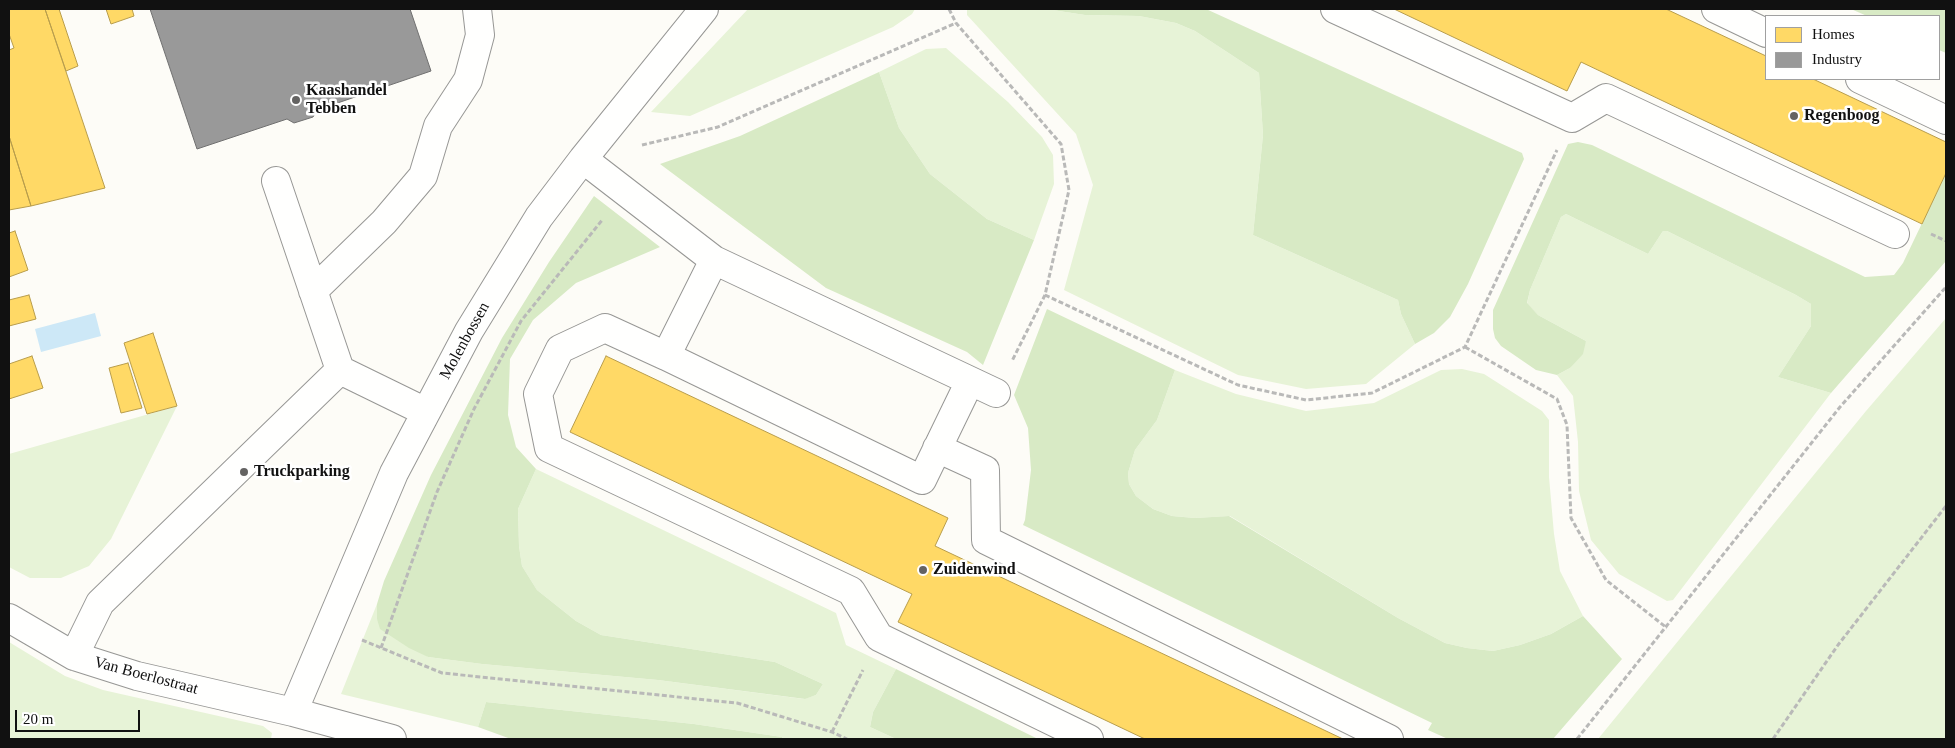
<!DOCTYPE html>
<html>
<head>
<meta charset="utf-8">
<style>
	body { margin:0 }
	#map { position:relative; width:1955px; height:748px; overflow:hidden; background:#fdfcf7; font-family:"Times New Roman",serif }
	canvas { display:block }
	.frame { position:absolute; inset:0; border:10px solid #111; pointer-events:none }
	.legend { position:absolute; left:1765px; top:15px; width:175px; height:65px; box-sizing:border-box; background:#fff; border:1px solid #a0a0a0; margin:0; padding:6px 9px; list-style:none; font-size:15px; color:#111 }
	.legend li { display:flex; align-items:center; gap:10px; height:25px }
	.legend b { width:25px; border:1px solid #a0a0a0 }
	.scale { position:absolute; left:15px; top:710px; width:125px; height:22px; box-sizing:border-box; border:2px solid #111; border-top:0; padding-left:6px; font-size:15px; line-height:18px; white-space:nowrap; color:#111; -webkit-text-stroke:4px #fff; paint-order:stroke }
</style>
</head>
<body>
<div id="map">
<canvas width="1955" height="748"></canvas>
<div class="frame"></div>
<ul class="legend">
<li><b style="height:14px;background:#ffd966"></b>Homes</li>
<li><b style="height:14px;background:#999"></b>Industry</li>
</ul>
<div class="scale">20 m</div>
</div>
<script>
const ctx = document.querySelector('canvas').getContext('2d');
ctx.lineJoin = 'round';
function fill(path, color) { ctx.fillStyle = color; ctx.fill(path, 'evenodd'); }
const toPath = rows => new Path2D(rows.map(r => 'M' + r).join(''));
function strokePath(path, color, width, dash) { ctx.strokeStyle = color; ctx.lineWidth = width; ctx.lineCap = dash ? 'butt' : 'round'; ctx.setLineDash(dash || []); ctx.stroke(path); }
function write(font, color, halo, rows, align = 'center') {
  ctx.font = font + ' "Times New Roman",serif'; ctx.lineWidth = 5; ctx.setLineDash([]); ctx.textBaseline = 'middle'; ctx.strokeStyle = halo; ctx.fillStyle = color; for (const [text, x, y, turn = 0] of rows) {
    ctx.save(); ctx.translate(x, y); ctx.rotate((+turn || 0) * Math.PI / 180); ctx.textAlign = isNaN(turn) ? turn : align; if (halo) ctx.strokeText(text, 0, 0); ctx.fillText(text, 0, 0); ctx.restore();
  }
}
const green = toPath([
	[748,9,915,9,912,14,893,27,690,116,651,112],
	[967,9,1046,9,1085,15,1139,16,1176,23,1195,31,1259,73,1263,135,1253,235,1398,300,1401,314,1415,344,1366,384,1306,389,1238,375,1064,290,1093,185,1076,134,967,15],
	[946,48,1008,102,1042,137,1053,155,1054,184,1034,240,987,219,930,174,899,128,879,72,926,49],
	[1566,214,1648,254,1663,231,1667,231,1796,295,1811,304,1811,326,1778,377,1831,393,1673,600,1667,601,1619,574,1591,540,1579,491,1578,442,1573,396,1557,375,1570,368,1586,341,1538,315,1527,304,1530,290,1561,217],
	[1946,318,1946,739,1598,739,1866,411],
	[1462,369,1484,374,1542,411,1549,420,1549,477,1554,534,1560,571,1583,616,1551,634,1520,645,1493,651,1467,648,1445,643,1398,618,1230,516,1195,518,1172,516,1153,509,1136,496,1129,484,1128,473,1135,450,1157,420,1175,370,1236,394,1306,411,1374,403,1441,370],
	[177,406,111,539,89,566,61,578,30,578,9,567,9,454],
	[536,469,836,613,846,645,896,669,873,712,870,727,896,739,783,739,782,737,694,724,486,702,478,727,341,694,377,604,377,619,428,657,482,664,658,680,804,699,816,695,823,684,775,662,601,635,576,621,537,590,522,566,519,546,518,509],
	[9,642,65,676,103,690,263,726,272,733,271,739,9,739]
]);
const forest = toPath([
	[1046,9,1206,9,1522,153,1524,159,1468,284,1450,317,1434,333,1415,344,1401,314,1398,300,1253,235,1263,135,1259,73,1195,31,1176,23,1139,16,1085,15],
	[1851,9,1946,9,1946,53,1939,50,1939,16,1867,16],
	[879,72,899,128,930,174,987,219,1034,240,983,365,967,352,826,288,660,164,740,136],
	[1578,142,1592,145,1865,277,1894,275,1903,263,1946,173,1946,261,1831,393,1778,377,1811,326,1811,304,1796,295,1667,231,1663,231,1648,254,1566,214,1561,217,1530,290,1527,303,1538,315,1586,341,1583,354,1570,368,1557,375,1536,370,1501,346,1495,338,1493,329,1493,310,1568,144],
	[594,196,660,247,576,283,533,320,510,359,508,415,516,447,536,469,518,509,519,546,522,566,537,590,576,621,601,635,775,662,823,684,816,695,805,699,658,680,482,664,428,657,409,648,380,629,377,619,377,604,384,581,431,475,502,338,549,262],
	[1047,309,1175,370,1157,420,1135,450,1128,473,1129,484,1136,496,1153,509,1172,516,1195,518,1229,516,1398,618,1445,643,1467,648,1493,651,1520,645,1551,634,1583,616,1622,659,1553,739,1448,739,1428,730,1432,723,1023,525,1025,520,1031,470,1028,428,1014,395],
	[896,669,1038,739,896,739,870,727,873,712],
	[486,702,694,724,782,737,783,739,511,739,478,727]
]);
const water = toPath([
	[95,313,101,336,41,352,35,329]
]);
const homes = toPath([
	[9,9,45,9,105,188,31,206,9,136,9,50,14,48,9,34,9,9],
	[45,9,59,9,78,66,66,71,45,9],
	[106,9,132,9,134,16,111,24,106,9],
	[1394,9,1666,9,1766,56,1766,79,1813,79,1946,142,1946,173,1922,224,1581,62,1567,91,1394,9],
	[9,136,31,206,9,210,9,136],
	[15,231,28,270,9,277,9,233,15,231],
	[29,295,36,319,9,326,9,300,29,295],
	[153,333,177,406,147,414,124,343,153,333],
	[32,356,43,388,9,399,9,364,32,356],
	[606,356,948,518,935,546,1343,739,1145,739,898,622,912,594,570,432,606,356],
	[128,363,142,408,121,413,109,368,128,363]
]);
const industry = toPath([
	[150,9,410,9,431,71,317,110,313,117,294,123,287,119,197,149,150,9]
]);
const path = toPath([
	[949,9,956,23,1061,144,1069,190,1045,295,1012,361],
	[642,145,718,127,956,23],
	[1931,234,1946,241],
	[1045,295,1238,385,1306,400,1372,393,1465,347,1557,150],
	[1465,347,1557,399,1567,425,1571,518,1606,580,1667,628],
	[362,640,442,673,737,703,832,732,847,739],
	[381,648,437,492,474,409,521,321,603,219],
	[832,732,863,670],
	[1577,739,1840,407,1946,287],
	[1773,739,1838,645,1946,506]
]);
const minor = toPath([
	[1335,9,1572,118,1606,98,1895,234],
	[1716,9,1766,33],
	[1860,79,1946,120],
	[583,159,714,260,996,393],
	[276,181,340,370,426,412],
	[714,260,666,356,605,328,560,349,538,394,549,448,851,591,879,637,1089,739],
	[313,291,384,222,423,176,438,126,468,80,480,35,477,9],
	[666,356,922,480,970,381],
	[937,448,985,470,986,540,1389,739],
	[9,618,74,656,137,676,293,712,392,739],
	[74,656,100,603,340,370],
	[293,712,394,473,469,331,539,217,583,159,704,9]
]);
const markers = [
	[296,100,5,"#646362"],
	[1794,116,5,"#646362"],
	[244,472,5,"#646362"],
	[923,570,5,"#646362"]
];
const poiNames = [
	["Kaashandel",306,91],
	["Tebben",306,109],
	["Regenboog",1804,116],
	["Truckparking",254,472],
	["Zuidenwind",933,570]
];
const streetNames = [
	["Molenbossen",465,341,-61],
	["Van Boerlostraat",146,676,15]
];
fill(green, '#e7f3d7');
fill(forest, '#d8eac5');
fill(water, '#cde8f7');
fill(homes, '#ffd966');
strokePath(homes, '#b89d4c', 1);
fill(industry, '#999');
strokePath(industry, '#707070', 1);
strokePath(minor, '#979795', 30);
strokePath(path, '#b9b9b8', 3, [5, 2.5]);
strokePath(minor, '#fffffe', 28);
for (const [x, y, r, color] of markers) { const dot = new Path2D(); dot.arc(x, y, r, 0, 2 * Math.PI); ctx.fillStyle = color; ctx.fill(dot); strokePath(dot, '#fff', 2); }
write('bold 16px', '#111', '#fff', poiNames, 'left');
write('16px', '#111', '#fff', streetNames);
</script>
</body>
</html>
